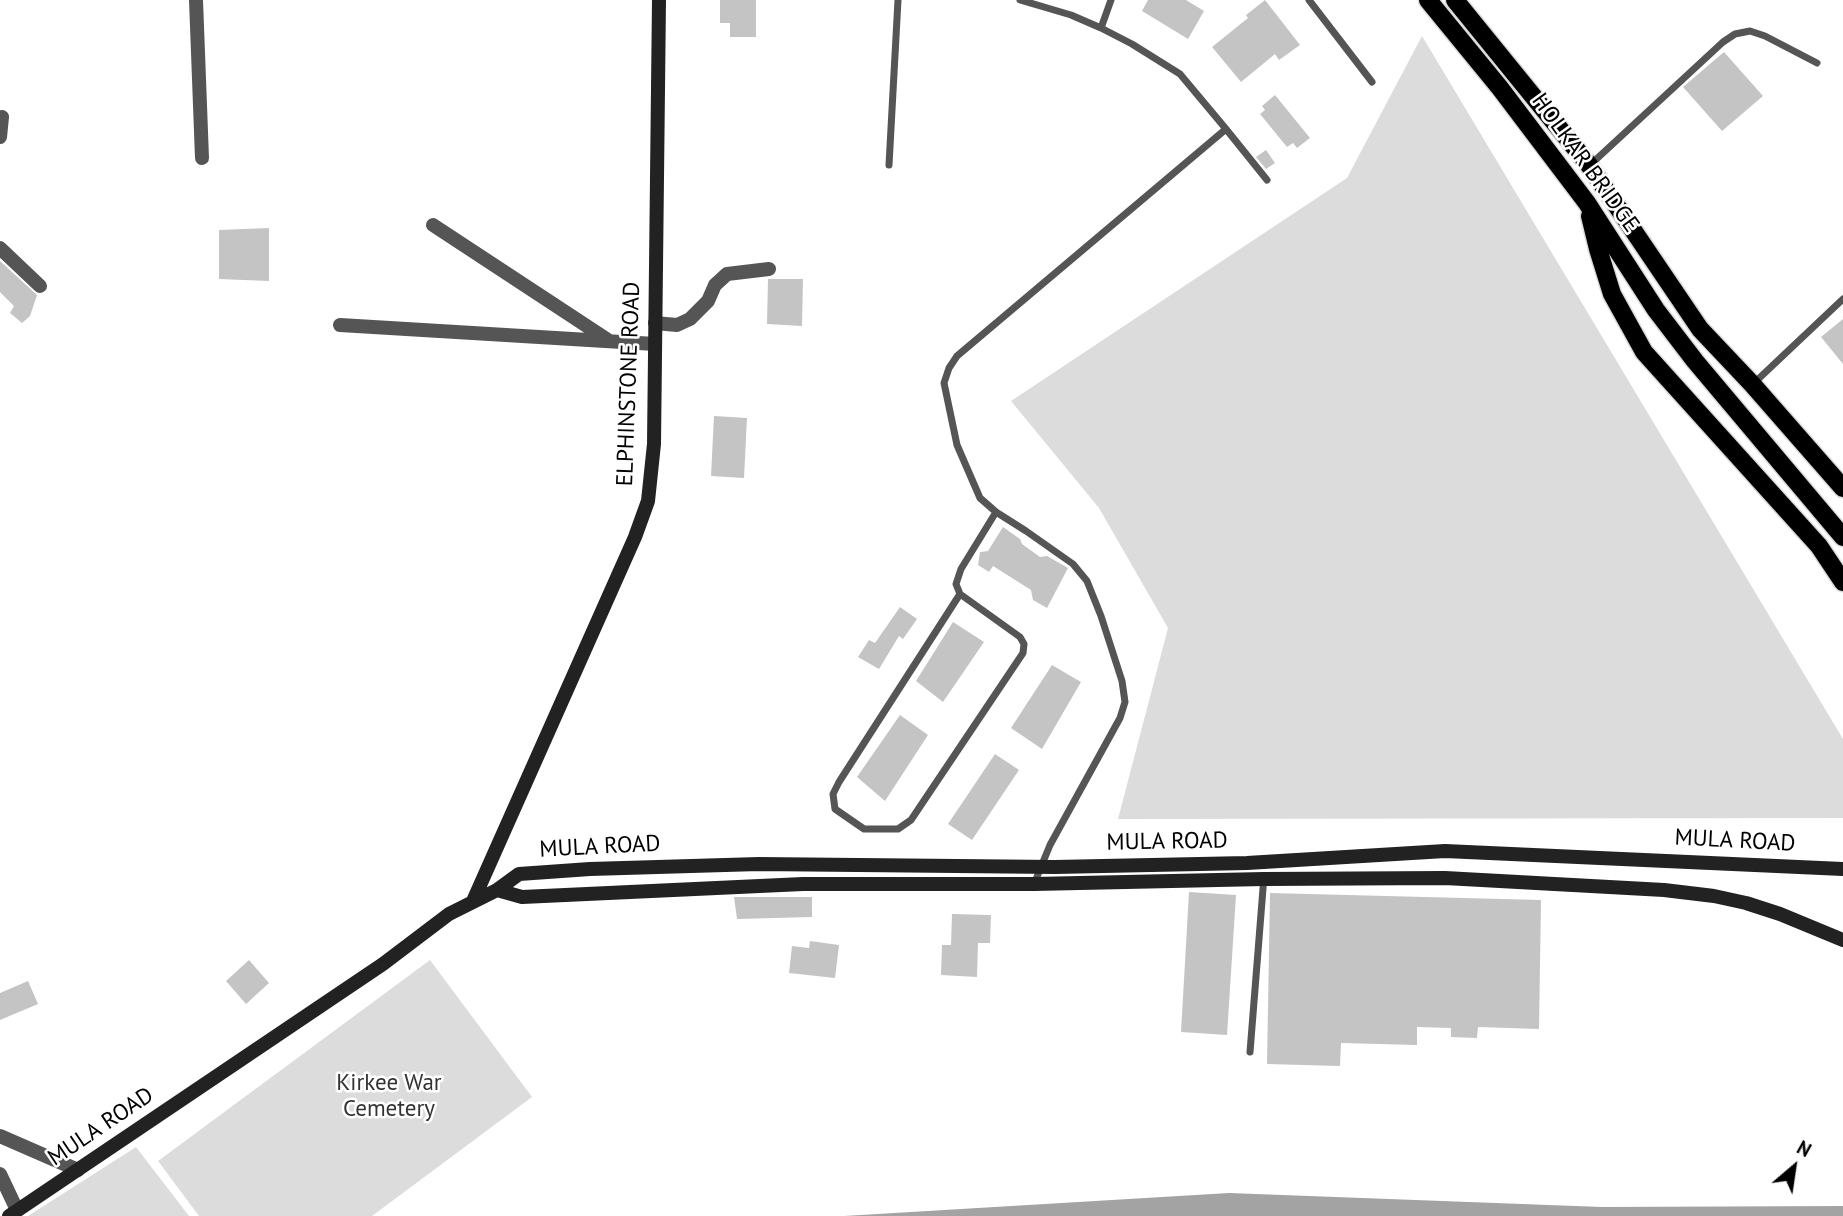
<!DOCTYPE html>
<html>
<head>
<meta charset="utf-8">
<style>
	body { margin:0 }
	#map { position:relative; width:1843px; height:1216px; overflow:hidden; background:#fff; font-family:"PT Sans",sans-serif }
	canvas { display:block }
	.north { position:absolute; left:1759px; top:1132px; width:70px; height:70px; -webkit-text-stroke:5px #fff; paint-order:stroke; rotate:29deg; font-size:19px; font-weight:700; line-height:28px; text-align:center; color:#000 }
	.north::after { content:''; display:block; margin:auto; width:24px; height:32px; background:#000; clip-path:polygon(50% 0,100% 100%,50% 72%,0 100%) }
</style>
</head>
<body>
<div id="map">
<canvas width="1843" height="1216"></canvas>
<div class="north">N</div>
</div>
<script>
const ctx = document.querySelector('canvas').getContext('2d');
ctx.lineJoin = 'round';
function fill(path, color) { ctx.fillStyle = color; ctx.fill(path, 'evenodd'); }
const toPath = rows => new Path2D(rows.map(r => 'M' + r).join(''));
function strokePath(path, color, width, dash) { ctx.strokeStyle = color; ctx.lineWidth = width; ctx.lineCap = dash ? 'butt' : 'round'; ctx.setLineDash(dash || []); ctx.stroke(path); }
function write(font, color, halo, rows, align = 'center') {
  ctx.font = font + ' "PT Sans",sans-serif'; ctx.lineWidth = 5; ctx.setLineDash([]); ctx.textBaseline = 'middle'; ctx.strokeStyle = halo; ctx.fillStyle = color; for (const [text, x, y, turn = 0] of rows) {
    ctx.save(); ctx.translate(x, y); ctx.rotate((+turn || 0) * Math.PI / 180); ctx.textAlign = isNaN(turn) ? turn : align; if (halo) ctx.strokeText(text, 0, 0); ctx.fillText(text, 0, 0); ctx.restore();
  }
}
const green = toPath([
	[1422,36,1843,739,1843,818,1118,819,1168,628,1099,508,1011,401,1347,178],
	[430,960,532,1097,372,1216,199,1216,158,1161],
	[136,1147,189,1216,28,1216]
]);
const water = toPath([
	[1229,1193,1602,1207,1843,1206,1843,1216,844,1216]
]);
const building = toPath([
	[720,0,756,0,756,37,730,37,730,23,720,23],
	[1148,0,1186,0,1204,11,1188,39,1142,11],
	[1265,0,1300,45,1279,60,1275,54,1241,82,1212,47,1248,18,1246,15],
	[1724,52,1763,96,1722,131,1683,87],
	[1275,95,1310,138,1297,148,1293,143,1287,147,1260,114,1265,110,1262,106],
	[1266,150,1275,163,1266,169,1256,157],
	[269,228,269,281,219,279,219,230],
	[0,261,37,295,30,316,22,323,10,313,14,306,0,292],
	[768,279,803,279,802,326,767,324],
	[1843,319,1843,364,1821,337],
	[714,416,747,418,744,478,711,476],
	[1003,527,1020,539,1022,544,1040,557,1047,556,1068,568,1047,608,1033,600,1031,590,993,566,989,572,978,565,980,552,988,551],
	[900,607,917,619,903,639,899,636,879,669,858,657,869,640,875,643],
	[953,622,984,642,943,702,916,681],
	[1052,665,1081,682,1042,749,1011,728],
	[900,715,928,735,885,801,857,777],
	[995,754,1019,770,972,840,948,824],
	[1189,892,1236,895,1227,1035,1181,1032],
	[1270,893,1541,900,1539,1029,1478,1027,1477,1038,1451,1037,1451,1028,1417,1027,1417,1045,1341,1043,1340,1066,1267,1064],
	[734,897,812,897,812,917,737,919],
	[952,914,991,915,990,943,978,943,977,977,941,975,942,945,951,945],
	[810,941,839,945,835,978,789,973,792,946,809,948],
	[249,960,269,983,246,1004,226,981],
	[28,981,38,1004,0,1020,0,993]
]);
const lane = toPath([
	[1020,0,1071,15,1101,28,1111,0],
	[1309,0,1372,82],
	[1226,129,1267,180],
	[889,165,898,0],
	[1590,165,1723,42,1735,34,1750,31,1765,36,1817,63],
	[1753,384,1843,299],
	[960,594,839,782,833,794,835,809,864,829,898,829,911,820,1023,653,1024,644,1020,637,960,594,956,584,961,569,996,512],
	[1034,884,1050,845,1120,718,1125,702,1122,681,1101,616,1087,581,1073,564,1026,531,996,512,980,498,957,445,944,383,949,368,957,356,1226,129,1180,74,1132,44,1101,28],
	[1250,1052,1264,876]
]);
const street = toPath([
	[196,0,202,158],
	[0,137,2,117],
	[433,225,608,340],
	[0,248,40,286],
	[655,323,677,325,690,319,708,301,715,285,727,274,769,269],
	[340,325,655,344],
	[0,1136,78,1170],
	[0,1174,17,1210]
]);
const secondary = toPath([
	[497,890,522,897,803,884,1034,884,1264,879,1445,878,1664,890,1714,896,1746,903,1780,914,1843,940],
	[473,901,635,537,648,501,654,444,659,0],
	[9,1216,383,964,449,914,497,890,519,874,590,869,759,864,1055,867,1247,863,1445,851,1843,869]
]);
const primary = toPath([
	[1428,0,1500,88,1587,203,1656,310,1695,361,1843,537],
	[1455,0,1589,165,1700,329,1752,384,1843,488],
	[1590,216,1598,249,1612,294,1644,352,1819,546,1843,582]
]);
const streetNames = [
	["HOLKAR BRIDGE",1585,163,54],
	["ELPHINSTONE ROAD",629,384,-88],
	["MULA ROAD",1735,841,3],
	["MULA ROAD",1167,842,-1],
	["MULA ROAD",600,847,-3],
	["MULA ROAD",101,1127,-34]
];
const parkNames = [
	["Kirkee War",389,1083],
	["Cemetery",389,1109]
];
fill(green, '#dcdcdc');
fill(water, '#a3a3a3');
fill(building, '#c4c4c4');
strokePath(primary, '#dbdbdb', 21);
strokePath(lane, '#555', 7);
strokePath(street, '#555', 14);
strokePath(secondary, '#222', 14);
strokePath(primary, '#000', 18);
write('23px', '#000', '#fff', streetNames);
write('23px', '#333', '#fff', parkNames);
</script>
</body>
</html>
